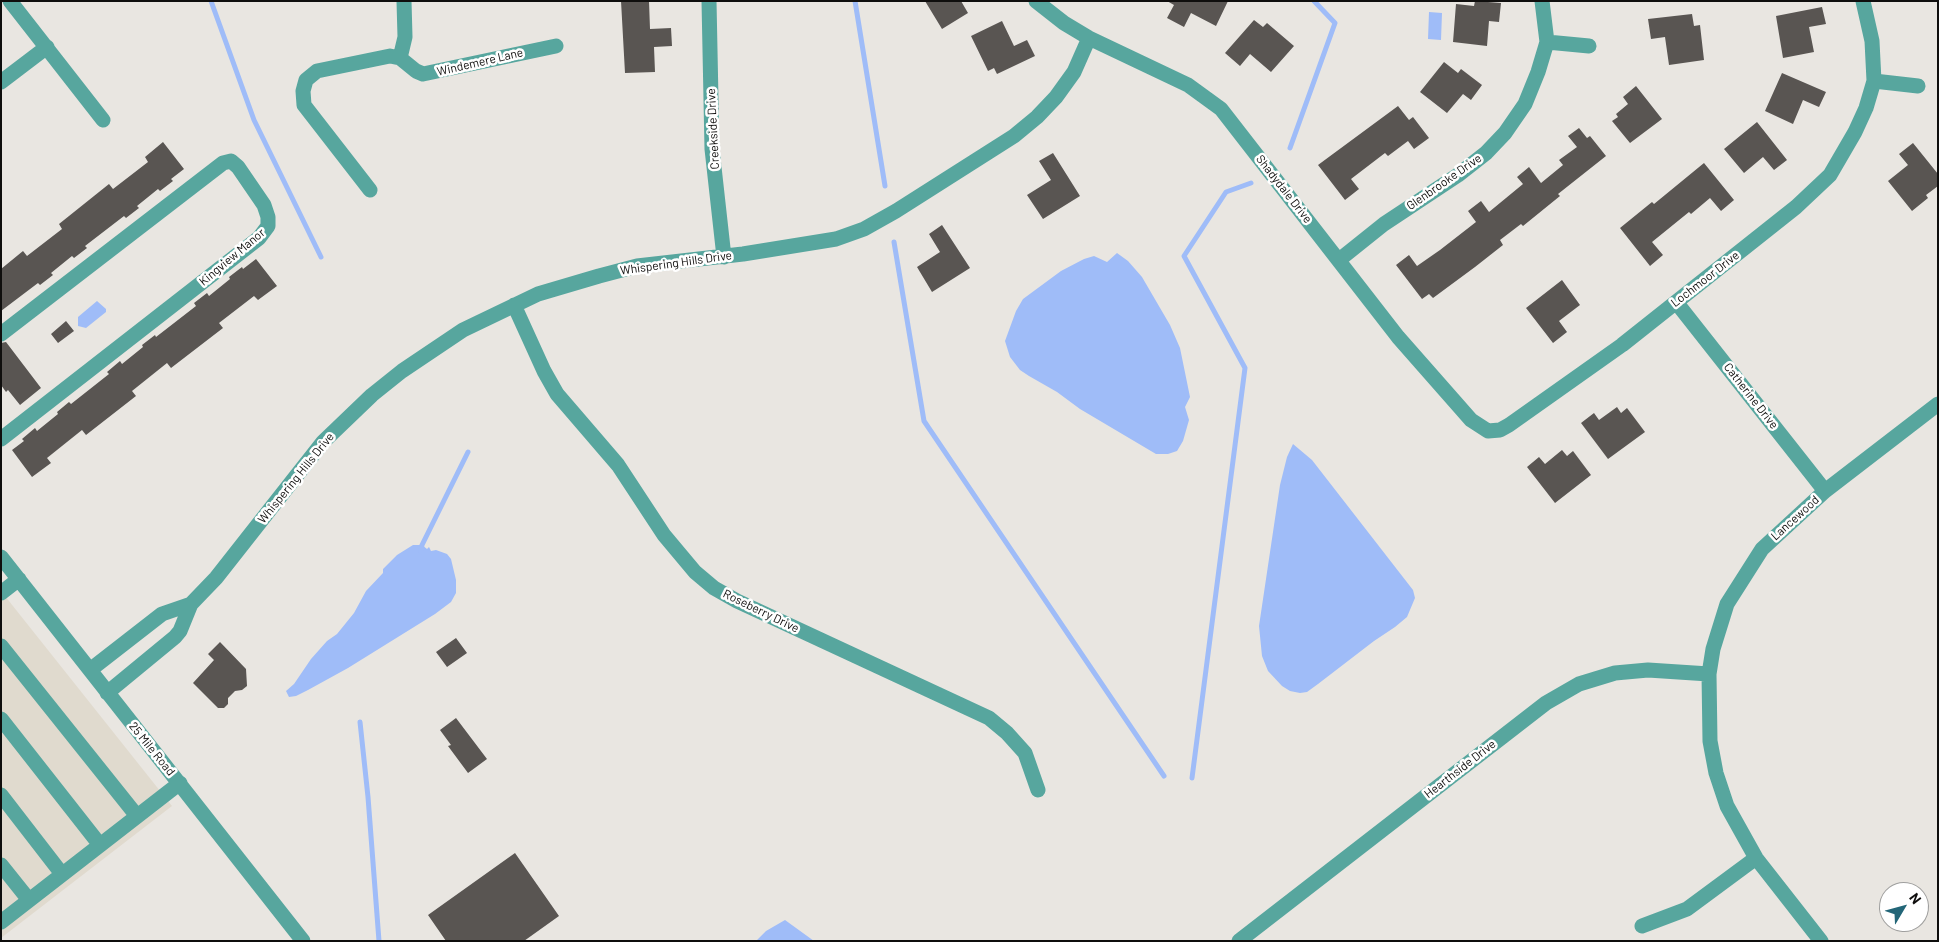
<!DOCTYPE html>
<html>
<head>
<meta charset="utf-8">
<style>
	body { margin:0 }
	#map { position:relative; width:1939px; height:942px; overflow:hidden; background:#e9e6e1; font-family:Barlow,sans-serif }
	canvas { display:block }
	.frame { position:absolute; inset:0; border:2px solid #0f0e0d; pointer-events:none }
	.north { position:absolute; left:1879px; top:882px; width:50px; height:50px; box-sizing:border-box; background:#fff; border:1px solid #9f9f9e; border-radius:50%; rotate:53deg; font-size:14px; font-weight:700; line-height:20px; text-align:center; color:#0f0e0d }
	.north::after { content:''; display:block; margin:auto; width:18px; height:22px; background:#236678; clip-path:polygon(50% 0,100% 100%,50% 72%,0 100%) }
</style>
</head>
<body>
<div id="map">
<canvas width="1939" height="942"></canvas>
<div class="frame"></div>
<div class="north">N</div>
</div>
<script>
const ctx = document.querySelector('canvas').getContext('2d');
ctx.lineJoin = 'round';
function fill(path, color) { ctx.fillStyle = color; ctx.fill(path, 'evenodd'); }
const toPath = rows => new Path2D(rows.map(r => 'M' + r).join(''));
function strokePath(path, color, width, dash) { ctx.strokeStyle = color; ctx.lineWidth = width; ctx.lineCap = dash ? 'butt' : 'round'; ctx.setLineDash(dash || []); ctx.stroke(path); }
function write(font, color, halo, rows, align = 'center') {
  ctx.font = font + ' Barlow,sans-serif'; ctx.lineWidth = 5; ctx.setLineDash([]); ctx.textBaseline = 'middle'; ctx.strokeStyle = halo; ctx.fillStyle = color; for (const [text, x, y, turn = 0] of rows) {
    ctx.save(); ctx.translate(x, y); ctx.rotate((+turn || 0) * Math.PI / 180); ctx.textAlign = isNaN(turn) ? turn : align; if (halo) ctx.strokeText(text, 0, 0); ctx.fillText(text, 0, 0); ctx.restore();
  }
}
const built = toPath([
	[1,591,172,806,1,938]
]);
const water = toPath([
	[1429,12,1442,13,1441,40,1428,39],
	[1117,253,1128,261,1142,277,1170,325,1180,348,1190,397,1185,407,1189,420,1183,441,1177,451,1168,454,1156,454,1080,409,1057,392,1029,376,1020,370,1010,357,1005,341,1016,311,1023,299,1061,271,1084,259,1094,256,1107,262],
	[97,301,106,309,106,312,86,328,78,326,78,317],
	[1293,444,1312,460,1413,590,1415,598,1407,617,1395,627,1374,641,1318,684,1307,692,1300,693,1290,691,1282,686,1268,671,1262,656,1259,626,1280,485,1287,457],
	[413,545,422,545,427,549,429,547,431,551,436,550,447,554,451,559,456,580,456,593,451,602,435,614,348,668,308,690,296,696,289,697,286,691,294,684,311,659,327,641,337,634,354,613,366,591,383,573,383,569,397,555],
	[785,920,814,941,756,941,766,931]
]);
const stream = toPath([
	[211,1,254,120,321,257],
	[855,1,885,186],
	[1290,148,1335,23,1314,1],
	[894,242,924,421,1164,776],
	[421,551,422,545,468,452],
	[360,722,368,797,379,941],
	[1192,778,1245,368,1184,256,1226,192,1251,183]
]);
const building = toPath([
	[621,1,649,1,650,29,671,28,672,46,654,47,655,72,625,73],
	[925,1,961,1,968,13,942,29],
	[1167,1,1228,1,1216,26,1191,13,1184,27,1167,18,1174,5],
	[1475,1,1501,3,1499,22,1489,21,1487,46,1453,42,1456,4,1474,6],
	[1822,7,1826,24,1809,27,1814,52,1783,58,1776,16],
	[1692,14,1694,26,1700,25,1704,60,1669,65,1665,37,1651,39,1648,19],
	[1254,20,1263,27,1267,23,1294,46,1271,72,1250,54,1240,66,1225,53],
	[1002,21,1014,46,1027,40,1035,56,997,74,994,68,988,71,971,36],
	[1444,62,1458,73,1461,69,1482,85,1471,100,1463,94,1447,113,1420,92],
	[1782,73,1826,92,1819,107,1803,100,1793,124,1765,111],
	[1636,86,1662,119,1630,143,1612,121,1618,117,1616,114,1628,104,1623,97],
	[1398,106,1409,120,1413,117,1429,138,1414,149,1408,141,1388,156,1385,153,1351,179,1359,189,1345,200,1318,165],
	[1757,122,1787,160,1774,170,1763,157,1744,173,1724,149],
	[1579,128,1587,138,1590,136,1606,156,1558,194,1560,196,1523,226,1521,224,1500,240,1503,245,1475,267,1433,298,1429,294,1422,299,1396,265,1409,255,1417,266,1440,250,1476,222,1468,211,1481,201,1489,212,1523,184,1517,177,1529,167,1541,183,1563,165,1559,160,1577,147,1568,136],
	[163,142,184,169,171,179,173,181,160,191,158,189,137,206,139,208,126,218,124,216,85,246,87,248,74,258,72,256,51,273,53,275,40,285,38,283,1,311,1,269,23,251,27,256,62,229,59,224,109,184,113,189,148,162,145,157],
	[1913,143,1938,174,1938,186,1926,195,1928,198,1912,211,1888,181,1908,165,1899,154],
	[1053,153,1080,196,1043,219,1027,195,1051,180,1039,161],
	[1704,163,1734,200,1721,211,1710,198,1691,214,1689,212,1652,242,1663,255,1650,266,1620,228,1652,202,1654,204],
	[942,225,970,268,932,292,917,267,940,252,929,234],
	[256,259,277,286,258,300,254,296,219,323,223,328,171,368,167,363,132,391,136,396,86,435,82,430,47,458,51,463,32,477,12,450,24,441,22,439,35,428,37,431,58,414,57,412,69,402,71,404,109,374,107,372,120,361,122,364,143,347,142,345,155,335,156,337,196,306,194,303,207,293,209,296,230,279,229,277,242,267,243,269],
	[1562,280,1580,305,1559,321,1567,332,1553,343,1526,308],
	[66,321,74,331,58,343,51,334],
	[6,342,41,388,20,405,8,390,6,392,1,385,1,343],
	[1617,407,1621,413,1627,408,1645,432,1608,459,1581,423,1594,413,1599,420],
	[1562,450,1567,456,1573,451,1591,475,1555,503,1527,467,1539,457,1545,464],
	[456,638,467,653,447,667,436,652],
	[220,642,246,669,247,686,242,690,235,691,228,698,228,704,224,708,218,708,193,683,214,660,208,654],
	[456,718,487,759,468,773,448,746,451,745,440,730],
	[515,853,559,916,524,941,446,941,428,915]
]);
const minor = toPath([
	[10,1,103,120],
	[709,1,712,149,724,257],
	[1036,1,1064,23,1089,38,1188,85,1221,109,1398,337,1471,420,1488,431,1500,430,1509,425,1622,345,1796,207,1830,175,1855,132,1866,108,1874,81,1872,41,1863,1],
	[1547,42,1589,46],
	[400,58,405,37,404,1],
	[1874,81,1918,86],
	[1,82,47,47],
	[370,190,304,105,303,91,306,80,317,71,390,56,400,58,416,71,423,74,556,46],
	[1339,260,1384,224,1458,175,1486,153,1505,133,1525,104,1538,72,1547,42,1542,1],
	[1676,302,1825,491],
	[514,305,544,371,557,394,618,465,664,535,695,572,714,588,737,601,989,718,1007,733,1025,753,1038,790],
	[1,334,223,163,231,161,238,167,264,205,268,217,268,226,259,238,1,439],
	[1,557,303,941],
	[1,593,19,579],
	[191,604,216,578,323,442,372,395,402,371,463,330,538,294,599,276,637,266,743,254,836,239,864,229,896,211,1014,136,1037,117,1056,97,1074,72,1089,38],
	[1,646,137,816],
	[90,670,162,614,191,604,180,631,175,637,107,693],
	[1,719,100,845],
	[1,795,62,874],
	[1,865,29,900],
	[1,922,180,783],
	[1642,926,1687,909,1756,858],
	[1239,941,1546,703,1579,684,1615,673,1648,670,1709,674],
	[1821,941,1756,858,1727,806,1716,773,1710,741,1709,674,1713,649,1727,604,1762,549,1825,491,1938,404]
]);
const streetNames = [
	["Windemere Lane",480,62,-13],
	["Creekside Drive",713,129,-93],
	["Glenbrooke Drive",1444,182,-35],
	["Shadydale Drive",1284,189,52],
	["Kingview Manor",232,257,-40],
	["Whispering Hills Drive",676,263,-8],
	["Lochmoor Drive",1705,279,-38],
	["Catherine Drive",1751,396,52],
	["Whispering Hills Drive",296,478,-51],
	["Lancewood",1795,518,-42],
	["Roseberry Drive",761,611,26],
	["25 Mile Road",152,749,51],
	["Hearthside Drive",1460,769,-38]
];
fill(built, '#e0dace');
fill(water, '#9fbcf8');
strokePath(stream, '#9fbcf8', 5);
fill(building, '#595552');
strokePath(minor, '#57a69e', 15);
write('12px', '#0f0e0d', '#fff', streetNames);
</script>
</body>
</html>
